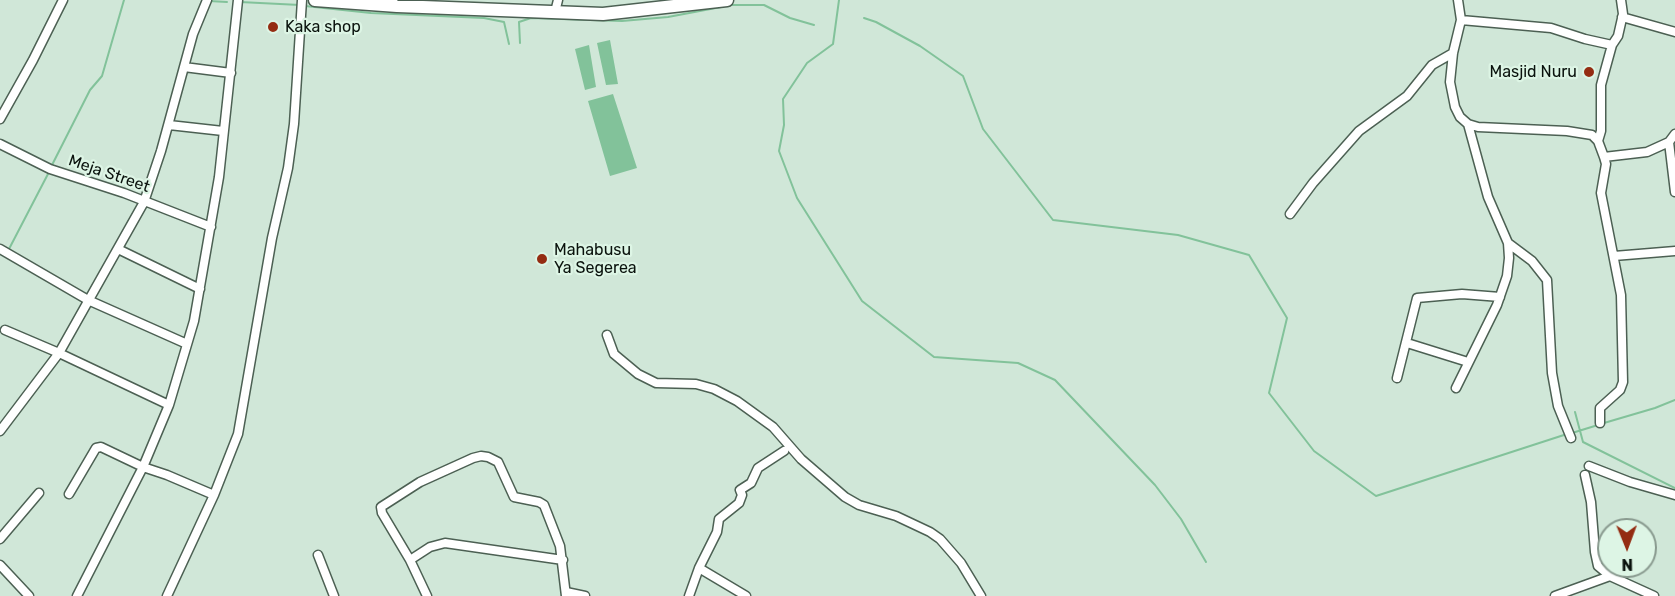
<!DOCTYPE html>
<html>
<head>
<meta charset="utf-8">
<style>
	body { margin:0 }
	#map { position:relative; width:1675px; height:596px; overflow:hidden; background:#d0e7d8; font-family:Rubik,sans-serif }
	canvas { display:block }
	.north { position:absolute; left:1597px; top:518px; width:60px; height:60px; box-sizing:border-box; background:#ddf5e5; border:2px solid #899a8f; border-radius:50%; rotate:179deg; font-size:16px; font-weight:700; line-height:24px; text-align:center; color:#0a120d }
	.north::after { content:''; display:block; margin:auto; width:21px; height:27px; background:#942c12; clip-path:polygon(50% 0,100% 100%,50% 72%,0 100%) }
</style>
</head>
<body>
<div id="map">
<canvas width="1675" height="596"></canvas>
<div class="north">N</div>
</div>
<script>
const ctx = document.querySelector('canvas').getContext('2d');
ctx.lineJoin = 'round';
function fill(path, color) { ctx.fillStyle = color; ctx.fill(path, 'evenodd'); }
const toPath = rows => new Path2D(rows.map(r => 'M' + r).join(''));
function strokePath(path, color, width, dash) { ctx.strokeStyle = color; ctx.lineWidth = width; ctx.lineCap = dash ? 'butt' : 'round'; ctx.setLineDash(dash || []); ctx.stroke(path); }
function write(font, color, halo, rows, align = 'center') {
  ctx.font = font + ' Rubik,sans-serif'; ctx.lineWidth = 4.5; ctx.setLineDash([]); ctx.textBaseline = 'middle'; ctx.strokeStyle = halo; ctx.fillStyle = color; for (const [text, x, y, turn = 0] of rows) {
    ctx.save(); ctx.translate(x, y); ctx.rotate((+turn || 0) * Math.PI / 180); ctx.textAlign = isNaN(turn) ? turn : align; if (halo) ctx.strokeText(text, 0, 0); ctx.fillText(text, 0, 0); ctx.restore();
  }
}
const water = toPath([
	[610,40,618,84,606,85,597,43],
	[589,45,596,87,585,90,575,49],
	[613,94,637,168,610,176,588,101]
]);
const stream = toPath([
	[839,0,833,44,807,63,783,99,784,125,779,151,797,198,862,301,934,357,1018,363,1055,380,1155,485,1181,519,1206,562],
	[209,1,227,2],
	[240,2,300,5],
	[730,5,764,5,790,18,814,25],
	[305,6,371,13,484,18,504,22,509,44],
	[864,18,876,22,920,46,963,76,983,129,1053,220,1178,235,1249,255,1287,318,1269,393,1314,451,1376,496,1567,434],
	[520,43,519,22,531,18,622,21,668,17,721,7],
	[51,167,90,90,102,76,124,0],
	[9,249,49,172],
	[1575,412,1583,442,1675,488],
	[1604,423,1655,408,1675,400],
	[1572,433,1598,425]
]);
const minor = toPath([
	[1458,0,1461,20,1453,53,1450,82,1455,107,1460,117,1468,124,1478,127,1567,131,1592,135,1598,141,1604,157,1606,164,1601,193,1621,295,1623,382,1620,390,1600,408,1600,423],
	[555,12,558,0],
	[1622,17,1675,32],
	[1461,20,1551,28,1585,39,1612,45],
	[184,67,231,73],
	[0,119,33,60,63,0],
	[169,125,223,131],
	[1675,134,1669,142,1675,192],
	[1598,141,1601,131,1601,85,1612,45,1618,36,1623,14,1621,0],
	[0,144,50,169,124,193,211,227],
	[1604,157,1647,152,1669,142],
	[1290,214,1313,183,1359,131,1407,96,1432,65,1453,53],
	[1508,243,1532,261,1547,280,1552,373,1558,406,1571,438],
	[0,249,88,300,187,344],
	[118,249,200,289],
	[1614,256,1675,251],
	[5,330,59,353,169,405],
	[607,335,614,354,638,374,656,383,696,384,714,389,737,401,773,427,801,459,845,497,859,505,896,516,930,532,940,539,961,563,981,596],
	[1407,343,1468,362],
	[1397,378,1417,298,1462,294,1500,297],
	[1456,388,1497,305,1507,276,1509,258,1508,243,1488,197,1468,124],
	[0,431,59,353,144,202,161,151,193,34,207,0],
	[1589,466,1630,482,1675,495],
	[1585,475,1591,502,1595,552,1598,566,1610,576,1654,596],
	[69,494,96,448,101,447,143,467,167,475,214,495],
	[0,539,39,493],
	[318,555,334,596],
	[410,560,430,547,445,543,563,560],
	[0,565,29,596],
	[699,568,746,596],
	[566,592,585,596],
	[77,596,143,467,169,405,194,321,219,177,238,0],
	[167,596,214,495,238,434,272,238,288,168,294,124,302,0],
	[427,596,410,560,382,513,381,507,420,482,473,458,481,456,488,457,498,462,514,497,539,502,544,505,560,546,566,596],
	[689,596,699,568,717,532,719,519,739,503,742,495,740,490,751,483,758,468,784,451],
	[1555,596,1610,576]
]);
const secondary = toPath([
	[315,0,397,6,603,14,727,0]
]);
const markers = [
	[273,27,6,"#942c12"],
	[1589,72,6,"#942c12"],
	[542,259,6,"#942c12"]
];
const poiNames = [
	["Kaka shop",285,27],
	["Masjid Nuru",1577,72,"right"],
	["Mahabusu",554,250],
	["Ya Segerea",554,268]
];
const streetNames = [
	["Meja Street",109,174,19]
];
fill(water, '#82c29a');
strokePath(stream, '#82c29a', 2);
strokePath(minor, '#4c6053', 11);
strokePath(secondary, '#4c6053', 15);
strokePath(minor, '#fff', 8);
strokePath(secondary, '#fff', 12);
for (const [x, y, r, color] of markers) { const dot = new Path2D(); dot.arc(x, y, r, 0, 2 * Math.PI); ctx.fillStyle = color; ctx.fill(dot); strokePath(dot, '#ddf5e5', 2); }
write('16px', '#0a120d', '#ddf5e5', poiNames, 'left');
write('16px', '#0a120d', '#ddf5e5', streetNames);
</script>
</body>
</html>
